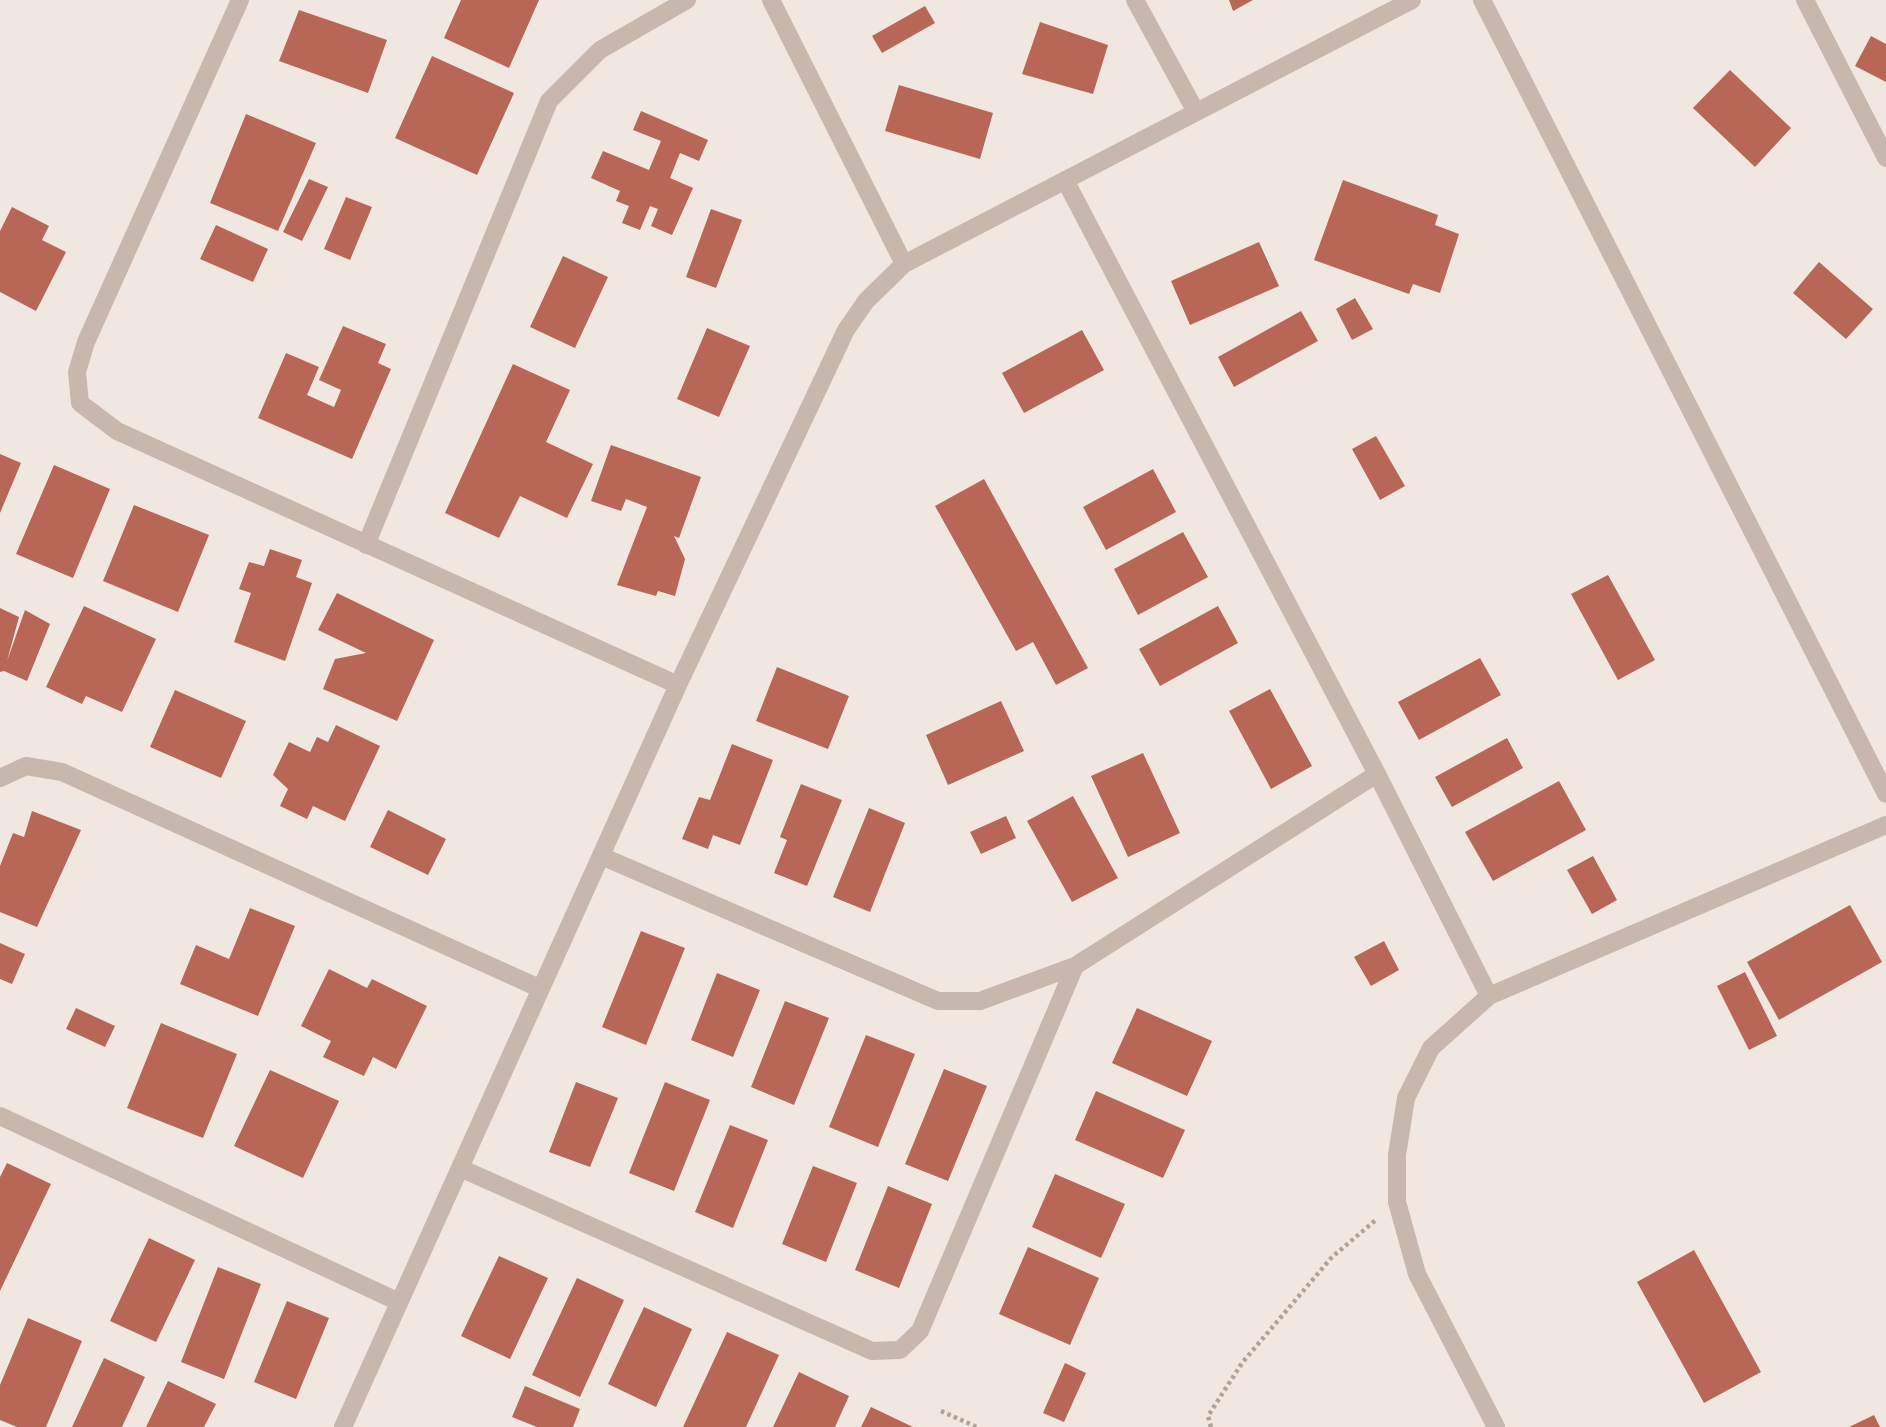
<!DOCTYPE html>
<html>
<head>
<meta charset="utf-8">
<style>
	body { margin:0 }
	canvas { display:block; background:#f0e7e0 }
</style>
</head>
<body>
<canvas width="1886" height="1427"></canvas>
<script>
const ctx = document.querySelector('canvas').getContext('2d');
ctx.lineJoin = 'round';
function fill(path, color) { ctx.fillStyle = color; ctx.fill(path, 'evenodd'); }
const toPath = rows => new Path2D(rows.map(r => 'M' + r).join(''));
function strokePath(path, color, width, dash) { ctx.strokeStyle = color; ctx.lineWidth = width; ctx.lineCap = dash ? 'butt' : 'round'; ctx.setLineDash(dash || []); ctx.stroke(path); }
const building = toPath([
	[461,0,539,0,509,68,444,38],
	[1229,0,1253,0,1233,11],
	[925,6,935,23,882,53,872,36],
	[299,10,387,40,368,93,279,61],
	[1040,22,1108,45,1093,94,1022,74],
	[1871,36,1886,44,1886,82,1855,66],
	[432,56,514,93,477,175,395,138],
	[1730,70,1791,128,1755,167,1693,108],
	[899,85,993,113,980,159,885,131],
	[641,111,708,140,699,161,680,153,670,178,693,188,672,235,651,226,658,209,650,206,640,230,622,223,629,206,616,201,620,191,591,178,603,151,649,170,661,141,633,130],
	[246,114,316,143,278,231,210,203],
	[309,179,328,187,302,241,283,232],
	[1343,180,1438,215,1435,225,1459,234,1440,293,1413,284,1409,294,1314,260],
	[346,197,372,207,350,260,324,249],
	[12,207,49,226,42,240,66,252,36,311,0,292,0,231],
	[711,209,742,220,716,288,686,277],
	[216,225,268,249,253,282,200,259],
	[1259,242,1279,286,1190,325,1171,281],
	[563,256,608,277,575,348,530,327],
	[1819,262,1873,309,1846,339,1793,293],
	[1355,298,1373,329,1352,340,1336,309],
	[1301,311,1318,341,1234,387,1218,357],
	[343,326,386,344,378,363,391,369,352,459,258,418,286,353,319,367,307,395,334,407,341,390,319,380],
	[707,328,750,346,719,417,677,399],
	[1082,330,1104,370,1024,413,1002,373],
	[513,364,570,390,546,442,593,464,567,518,520,496,499,538,445,513],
	[1376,436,1405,486,1380,500,1352,449],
	[611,445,701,477,679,538,674,536,685,559,675,596,658,591,656,596,617,585,647,507,626,499,621,511,591,501],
	[0,454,21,463,0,513],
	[54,465,110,489,73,578,16,554],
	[1153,469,1176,512,1106,550,1083,507],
	[984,479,1088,668,1056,685,1033,642,1016,651,935,506],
	[134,505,209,535,178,612,103,581],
	[1183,532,1208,577,1138,615,1114,569],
	[270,549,302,560,296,577,312,583,285,661,234,642,251,593,239,589,249,562,264,566],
	[1608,575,1655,660,1618,680,1571,594],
	[337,593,434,640,397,721,323,689,335,659,366,653,318,630],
	[84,606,156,639,122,712,86,696,82,704,46,687],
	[1218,606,1238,643,1160,686,1139,649],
	[0,608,19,617,7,661,25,610,50,624,27,681,4,671,0,672],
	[1480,658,1501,695,1419,740,1398,702],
	[777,667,849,696,828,749,756,721],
	[1270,689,1312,766,1271,789,1229,711],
	[175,690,246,721,221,778,150,747],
	[1001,701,1024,751,948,785,926,735],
	[336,725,380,746,345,821,313,806,307,819,280,806,288,789,273,775,289,742,310,752,317,737,328,742],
	[1507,738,1523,768,1452,807,1435,777],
	[732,744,773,760,740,845,713,835,708,849,682,839,699,797,710,800],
	[1143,753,1180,833,1128,857,1091,776],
	[1559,781,1586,830,1493,881,1465,832],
	[801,784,842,800,807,886,774,873,787,840,780,837],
	[1073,796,1118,878,1072,902,1027,821],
	[869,808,905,823,870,912,833,897],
	[388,810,446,839,428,875,370,847],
	[32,811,81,830,37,927,0,912,0,866,13,833,24,837],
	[1006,816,1016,838,981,854,970,832],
	[1593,856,1617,900,1592,914,1567,870],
	[1850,905,1882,962,1779,1020,1747,962],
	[250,908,295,926,258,1016,180,984,196,945,229,959],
	[641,931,685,948,646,1045,602,1027],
	[1384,941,1399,970,1371,986,1354,957],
	[0,943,25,954,12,984,0,979],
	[329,969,367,988,372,979,427,1006,396,1069,373,1057,364,1076,323,1057,331,1041,301,1026],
	[1745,972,1777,1036,1749,1050,1717,986],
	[717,973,760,990,733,1057,691,1040],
	[785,1001,829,1018,794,1105,751,1087],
	[76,1008,115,1026,105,1047,66,1029],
	[1137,1008,1212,1041,1187,1096,1112,1063],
	[161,1023,237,1054,203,1138,127,1108],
	[866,1035,915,1054,878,1147,829,1127],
	[944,1069,987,1086,948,1181,905,1164],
	[270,1070,339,1101,303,1178,234,1146],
	[576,1082,618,1098,590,1167,549,1152],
	[665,1082,710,1100,674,1191,629,1173],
	[1096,1091,1185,1130,1163,1178,1075,1140],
	[730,1125,768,1140,733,1228,695,1212],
	[7,1163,51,1184,0,1291,0,1177],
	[813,1166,857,1183,826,1262,782,1244],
	[1055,1174,1125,1204,1101,1258,1032,1227],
	[888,1186,932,1204,899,1288,855,1270],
	[149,1238,195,1260,156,1342,110,1321],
	[1028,1247,1099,1278,1070,1345,999,1314],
	[1694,1250,1761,1372,1704,1403,1637,1282],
	[499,1256,548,1278,510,1359,461,1336],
	[218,1267,261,1284,224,1379,181,1362],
	[577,1278,624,1300,580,1397,532,1375],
	[287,1301,329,1318,296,1399,254,1382],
	[644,1307,692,1329,656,1407,608,1384],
	[28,1318,82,1341,46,1427,17,1427,0,1420,0,1385],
	[727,1332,779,1355,746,1427,683,1427],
	[104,1358,145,1377,122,1427,72,1427],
	[1065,1363,1086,1373,1064,1422,1043,1413],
	[799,1372,849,1396,835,1427,773,1427],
	[168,1381,216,1404,204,1427,146,1427],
	[525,1386,580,1409,573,1427,537,1427,512,1417],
	[871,1407,913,1427,861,1427],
	[1874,1415,1880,1427,1849,1427]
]);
const path = toPath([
	[941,1411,977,1427],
	[1211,1427,1208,1416,1242,1363,1332,1257,1377,1219]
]);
const minor = toPath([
	[240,0,86,342,77,372,80,403,117,431,678,685],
	[771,0,904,264],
	[1135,0,1196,112],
	[1805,0,1886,158],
	[1065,180,1377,774,1489,996],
	[366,545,549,101,600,50,687,0],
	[0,778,26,766,62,772,539,988],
	[601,856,938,1001,980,1001,1075,966,1377,774],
	[0,1116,399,1302],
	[460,1168,872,1351,900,1350,920,1331,1075,966],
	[343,1427,678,685,846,330,866,301,904,264,1412,0],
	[1496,1427,1417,1274,1397,1202,1397,1155,1406,1098,1431,1048,1489,996,1886,825]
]);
const tertiary = toPath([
	[1482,0,1886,794]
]);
fill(building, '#b86656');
strokePath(path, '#b3a197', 4.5, [3.5, 3.5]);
strokePath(minor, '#c7b7ad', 18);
strokePath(tertiary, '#c7b7ad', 18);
</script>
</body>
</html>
